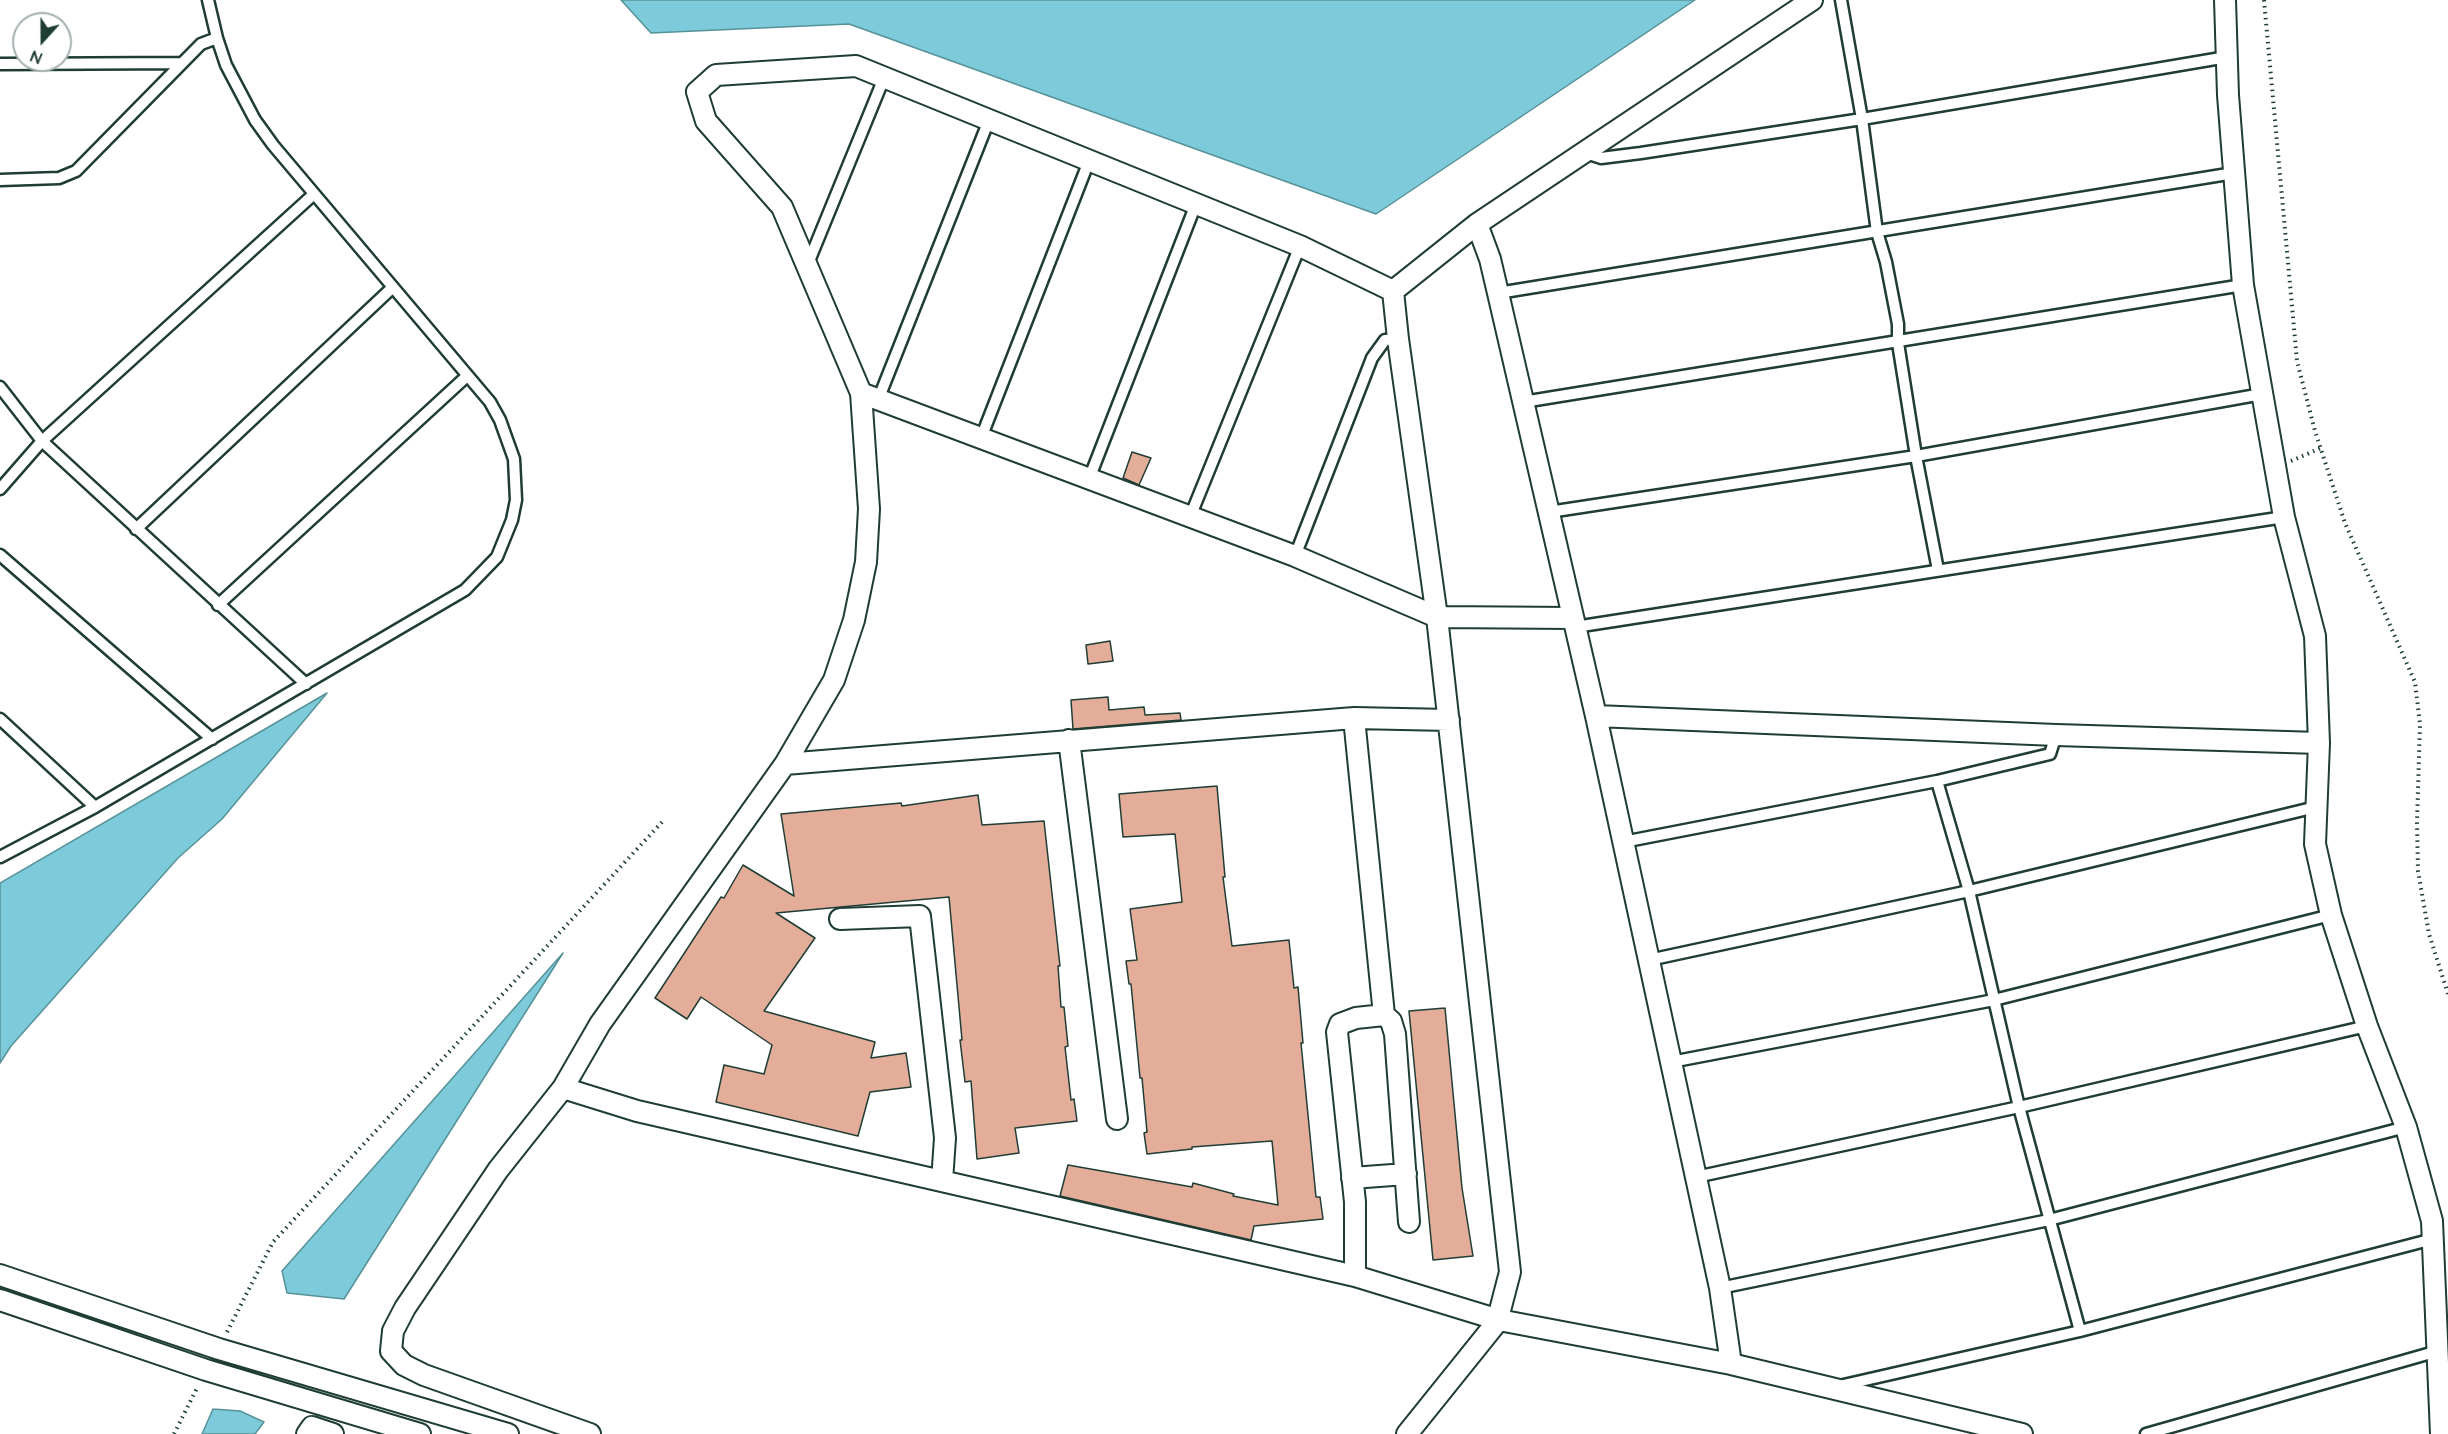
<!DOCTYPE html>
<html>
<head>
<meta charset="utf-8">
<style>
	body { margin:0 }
	#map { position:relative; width:2448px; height:1434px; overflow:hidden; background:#fff; font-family:"Architects Daughter",sans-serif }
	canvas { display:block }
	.north { position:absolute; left:12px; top:12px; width:60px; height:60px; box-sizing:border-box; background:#fff; border:2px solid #a5b1ae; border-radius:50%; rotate:201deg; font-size:16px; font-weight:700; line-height:24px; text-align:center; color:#1f3d34 }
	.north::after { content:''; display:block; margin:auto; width:21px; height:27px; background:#1f3d34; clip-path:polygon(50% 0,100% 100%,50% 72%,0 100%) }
</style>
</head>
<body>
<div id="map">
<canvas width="2448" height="1434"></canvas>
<div class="north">N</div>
</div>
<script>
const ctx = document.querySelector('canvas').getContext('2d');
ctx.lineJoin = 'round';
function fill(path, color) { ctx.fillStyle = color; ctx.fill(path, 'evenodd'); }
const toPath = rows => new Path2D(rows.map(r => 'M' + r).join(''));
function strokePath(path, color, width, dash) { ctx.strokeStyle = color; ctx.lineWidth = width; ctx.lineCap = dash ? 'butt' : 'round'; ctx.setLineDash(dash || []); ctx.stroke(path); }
const water = toPath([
	[621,0,1695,0,1376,214,849,24,651,33,621,0],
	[327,693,222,819,178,858,11,1046,0,1063,0,883,327,693],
	[563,953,344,1299,287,1293,282,1271,563,953],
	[213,1409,240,1411,264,1422,255,1434,202,1434,213,1409]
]);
const building = toPath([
	[1132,452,1151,458,1139,485,1123,478,1132,452],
	[1110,641,1113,661,1088,664,1086,645,1110,641],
	[1108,697,1109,710,1144,707,1145,715,1180,713,1181,720,1073,729,1071,700,1108,697],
	[1217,786,1225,877,1223,877,1232,946,1289,940,1294,988,1298,987,1303,1043,1301,1043,1316,1197,1320,1197,1323,1219,1254,1226,1251,1240,1060,1196,1068,1165,1192,1187,1193,1183,1234,1194,1233,1196,1278,1205,1272,1141,1192,1147,1192,1149,1147,1154,1144,1133,1147,1132,1142,1078,1140,1078,1131,984,1129,984,1126,961,1137,960,1130,909,1182,902,1175,834,1123,837,1119,794,1217,786],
	[978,795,982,825,1044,821,1060,966,1058,966,1061,1007,1064,1007,1068,1046,1065,1047,1071,1100,1074,1099,1077,1121,1015,1128,1019,1153,977,1159,971,1081,965,1082,960,1040,962,1040,949,897,776,913,815,938,764,1011,875,1042,871,1058,906,1053,911,1087,870,1092,858,1136,716,1102,724,1065,764,1074,772,1045,701,997,687,1019,655,998,721,897,724,898,743,865,794,896,781,814,901,803,902,806,978,795],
	[1445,1008,1462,1188,1473,1256,1433,1260,1409,1011,1445,1008]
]);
const path = toPath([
	[2264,0,2297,361,2315,431,2345,523,2415,682,2420,724,2417,822,2418,871,2429,934,2448,994],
	[2291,461,2321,448],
	[227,1332,273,1242,663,821],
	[174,1434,198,1386]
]);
const service = toPath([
	[1841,0,1862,119,1877,232,1886,262,1898,324,1898,343,1916,456,1938,570],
	[0,64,182,63],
	[1583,152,1601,158,1641,153,1862,119,2227,57],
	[0,180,59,178,76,171,201,44,217,38],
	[807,266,884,78],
	[1498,293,2234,173],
	[0,387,42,441,314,194],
	[878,400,989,120],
	[1523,402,2243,285],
	[981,438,1089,161],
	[1089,479,1196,204],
	[0,489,42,441,306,684],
	[1549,512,1916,456,2262,394],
	[1190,517,1300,246],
	[136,529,393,287],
	[0,555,212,739],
	[1295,556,1372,358,1385,340,1398,339],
	[218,605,467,376],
	[1575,627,2284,517],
	[0,719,95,807],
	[2056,735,2050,754,1937,781,1969,891,2019,1107,2080,1331],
	[1623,842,1937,781],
	[0,857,95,807,465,590,497,557,512,520,516,500,514,459,500,420,490,402,273,145,255,120,226,65,217,38,208,0],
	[1649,960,1969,891,2316,807],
	[1671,1062,1994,1000,2331,915],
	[1696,1177,2019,1107,2367,1026],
	[1720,1288,2049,1220,2406,1127],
	[1839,1386,2080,1331,2433,1239],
	[2146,1434,2438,1351]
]);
const minor = toPath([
	[2225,0,2228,95,2243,285,2284,517,2315,636,2319,743,2315,844,2331,915,2367,1026,2406,1127,2432,1221,2441,1434],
	[1477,224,1490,259,1498,293,1596,716,1720,1288,1731,1364],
	[1393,291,1398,339,1437,617,1510,1272,1497,1322,1407,1434],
	[1393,291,1477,224,1812,0],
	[861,393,1295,556,1437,617,1573,618],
	[1596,716,2056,735,2319,743],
	[1354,718,1384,1015],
	[1069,740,1117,1119],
	[785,764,1354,718,1449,720],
	[840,919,920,916,945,1138,942,1181],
	[563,1088,637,1111,1355,1276,1499,1320,1731,1364,2022,1434],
	[1352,1178,1406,1174],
	[0,1275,219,1349,508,1434],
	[1355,1276,1355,1202,1337,1032,1340,1024,1356,1018,1384,1015,1391,1021,1395,1034,1409,1222],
	[0,1300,206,1370,420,1434],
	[307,1434,312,1427,333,1434],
	[590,1434,424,1375,404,1365,391,1351,393,1331,405,1308,498,1170,563,1088,600,1024,785,764,834,680,854,620,866,562,869,509,861,393,782,207,706,121,697,92,716,75,856,66,1300,246,1393,291]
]);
fill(water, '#7ccada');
strokePath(water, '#579298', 1.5);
fill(building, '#e3ad99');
strokePath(building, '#1f3d34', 1.5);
strokePath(service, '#1f3d34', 15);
strokePath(minor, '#1f3d34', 24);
strokePath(path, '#1f3d34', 4, [1.5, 4.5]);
strokePath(service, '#fff', 10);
strokePath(minor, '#fff', 20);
</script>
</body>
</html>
